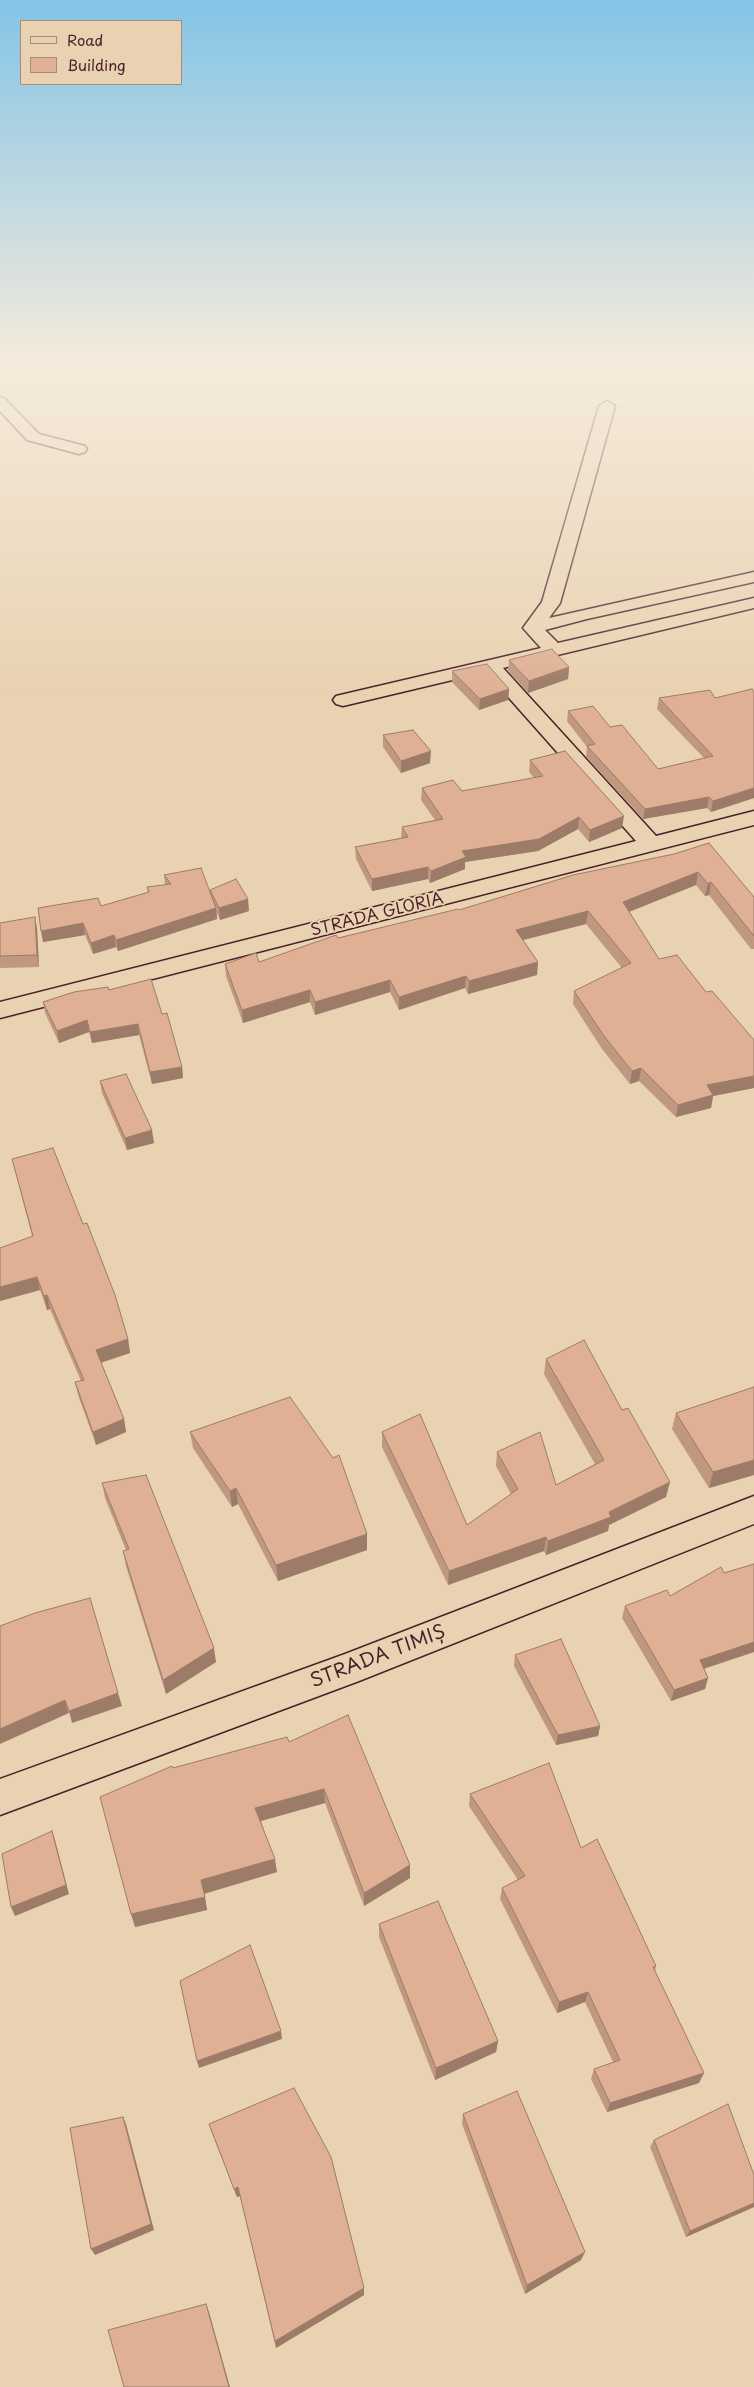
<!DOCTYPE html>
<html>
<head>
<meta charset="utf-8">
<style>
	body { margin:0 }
	#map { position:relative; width:754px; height:2387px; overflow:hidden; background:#e9d2b1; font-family:"Playpen Sans",sans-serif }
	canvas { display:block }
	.legend { position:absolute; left:20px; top:20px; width:162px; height:65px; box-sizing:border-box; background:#e9d2b1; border:1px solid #a98a7b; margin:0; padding:6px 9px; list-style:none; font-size:15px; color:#4a1f2b }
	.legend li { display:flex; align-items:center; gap:10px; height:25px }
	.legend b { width:25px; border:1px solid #a98a7b }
</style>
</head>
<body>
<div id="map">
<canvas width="754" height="2387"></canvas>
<ul class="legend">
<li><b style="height:6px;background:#e9d2b1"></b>Road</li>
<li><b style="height:14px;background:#dfb094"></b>Building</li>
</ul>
</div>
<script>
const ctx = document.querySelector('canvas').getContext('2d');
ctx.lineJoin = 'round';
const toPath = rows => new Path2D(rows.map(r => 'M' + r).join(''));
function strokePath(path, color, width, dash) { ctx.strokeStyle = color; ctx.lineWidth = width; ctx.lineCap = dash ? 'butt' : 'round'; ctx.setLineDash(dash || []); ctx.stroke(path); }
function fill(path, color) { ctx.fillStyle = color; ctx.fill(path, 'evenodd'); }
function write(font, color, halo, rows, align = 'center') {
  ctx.font = font + ' "Playpen Sans",sans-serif'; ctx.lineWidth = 4; ctx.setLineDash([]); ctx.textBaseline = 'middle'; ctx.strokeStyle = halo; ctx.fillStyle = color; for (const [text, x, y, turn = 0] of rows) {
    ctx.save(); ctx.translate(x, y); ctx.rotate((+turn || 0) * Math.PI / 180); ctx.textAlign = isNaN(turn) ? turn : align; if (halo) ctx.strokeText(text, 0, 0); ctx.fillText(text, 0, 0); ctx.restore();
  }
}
const street = toPath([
	[0,397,5,399,39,434,85,446,87,449,85,452,79,454,27,440,0,411,0,397],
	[607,401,615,406,560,603,549,618,754,572,754,582,587,619,545,630,558,643,754,598,754,608,503,668,656,836,754,811,754,825,0,1018,0,1002,636,841,486,672,343,706,336,704,333,700,336,696,541,648,523,628,542,602,599,406,607,401],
	[754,1496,754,1524,359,1681,0,1815,0,1779,345,1654,754,1496]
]);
const wall = toPath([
	[509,660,569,667,568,679,528,693,508,671],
	[452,671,509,689,508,700,479,710,452,682],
	[754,692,754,798,711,812,707,808,643,819,586,757,587,747,567,721,568,711,610,727,658,769,704,758,657,709,659,698,715,698],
	[383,735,430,763,401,773,383,747],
	[530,760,622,828,589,842,578,829,538,851,465,862,465,869,430,883,428,879,372,891,356,859,355,847,401,838,402,827,435,820,421,800,422,788,462,791,534,778,529,772],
	[674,854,754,897,754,949,751,949,709,895,705,896,696,885,629,912,659,959,706,992,754,1040,754,1088,713,1096,711,1108,676,1117,639,1081,630,1084,602,1049,573,1004,574,991,622,968,586,924,523,940,538,962,537,975,468,994,465,988,399,1010,390,992,315,1015,310,1002,243,1023,226,976,225,964,259,962,338,938,459,910],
	[164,875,210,893,210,890,249,911,220,920,217,913,217,919,118,951,116,947,93,954,85,935,43,942,101,906,148,893,147,887,165,885],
	[0,923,37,928,39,967,0,968],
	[109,990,162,1014,182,1067,183,1078,152,1084,139,1035,92,1043,89,1032,59,1043,45,1013,43,1002],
	[100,1081,154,1143,127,1150,102,1093],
	[12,1159,83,1224,128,1339,130,1353,101,1363,124,1419,126,1432,96,1445,78,1395,75,1382,81,1381,50,1309,47,1310,40,1290,0,1301,32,1236],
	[546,1359,666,1497,609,1525,608,1531,546,1555,544,1551,448,1585,382,1447,382,1432,467,1525,511,1494,496,1466,497,1452,556,1485,595,1464,544,1374],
	[754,1387,754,1475,709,1488,672,1429,676,1413],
	[190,1432,333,1458,367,1550,278,1581,238,1504,232,1507,193,1448],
	[102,1483,216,1662,166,1694,126,1566,123,1551,126,1550,105,1498],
	[754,1564,754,1652,704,1669,708,1678,705,1689,671,1701,622,1618,625,1606,670,1596,724,1573],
	[515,1655,600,1726,598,1736,556,1745,514,1666],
	[289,1742,410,1865,410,1878,364,1906,325,1803,261,1821,277,1872,204,1894,207,1910,135,1927,173,1768],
	[470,1794,581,1848,656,1966,655,1971,699,2083,607,2112,591,2079,594,2069,613,2062,585,2002,557,2013,500,1899,502,1888,518,1880,469,1806],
	[379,1924,498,2041,496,2052,435,2080,379,1937],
	[463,2114,581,2260,525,2294,462,2124],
	[209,2124,364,2295,276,2348,240,2196,237,2197,212,2133],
	[654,2140,754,2175,754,2207,686,2237,650,2147]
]);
const shadedWall = toPath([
	[569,667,568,679,528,693,529,681],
	[509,689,508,700,479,710,480,699],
	[431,751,430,763,401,773,401,761],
	[754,788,754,798,711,812,713,801],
	[709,797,707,808,643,819,645,809],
	[624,816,622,828,589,842,590,830],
	[579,817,578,829,538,851,465,862,465,869,430,883,431,871,462,851],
	[428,867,428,879,372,891,372,879],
	[698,872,696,885,621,915,623,902],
	[711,882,709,895,705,896,708,884],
	[248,899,249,911,220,920,219,908],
	[216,908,217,919,118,951,116,940],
	[588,911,586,924,515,942,516,930],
	[35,917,37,928,39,967,37,955],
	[83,923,85,935,43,942,41,931],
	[114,935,116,947,93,954,91,943],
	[538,962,537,975,468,994,469,981],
	[466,976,465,988,399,1010,399,997],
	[390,980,390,992,315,1015,315,1002],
	[310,990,310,1002,243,1023,242,1010],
	[87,1020,89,1032,59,1043,57,1031],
	[138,1024,139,1035,92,1043,90,1032],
	[182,1067,183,1078,152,1084,150,1072],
	[641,1068,639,1081,630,1084,632,1071],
	[754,1076,754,1088,713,1096,711,1108,676,1117,678,1105,707,1085],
	[152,1130,154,1143,127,1150,125,1138],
	[37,1277,40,1290,0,1301,0,1287],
	[47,1295,50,1309,47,1310,44,1296],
	[128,1339,130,1353,99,1363,96,1350],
	[124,1419,126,1432,96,1445,93,1432],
	[754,1460,754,1475,709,1488,713,1472],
	[670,1482,666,1497,609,1525,608,1531,546,1555,548,1541,609,1512],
	[236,1488,238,1504,232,1507,230,1491],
	[367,1534,367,1550,278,1581,276,1565],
	[546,1537,544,1551,448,1585,449,1571],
	[754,1642,754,1652,696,1671,700,1660],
	[214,1648,216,1662,166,1694,163,1680],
	[708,1678,705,1689,671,1701,674,1690],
	[118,1693,122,1706,72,1723,69,1711],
	[65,1700,69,1713,0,1744,0,1729],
	[600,1726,598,1736,556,1745,558,1735],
	[324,1789,325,1803,257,1822,255,1808],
	[52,1831,55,1840,69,1894,15,1916,11,1907],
	[275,1859,277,1872,203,1894,201,1880],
	[410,1865,410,1878,364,1906,364,1893],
	[205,1897,207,1910,135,1927,131,1914],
	[588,1992,585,2002,557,2013,559,2002],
	[281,2031,282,2039,199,2068,197,2061],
	[498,2041,496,2052,435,2080,436,2068],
	[704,2073,699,2083,607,2112,610,2103],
	[123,2117,126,2124,154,2230,95,2255,91,2249],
	[238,2187,240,2196,237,2197,234,2189],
	[754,2203,754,2207,686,2237,690,2231],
	[585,2252,581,2260,525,2294,527,2285],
	[364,2288,364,2295,276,2348,275,2341],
	[206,2304,209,2312,230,2387,229,2387]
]);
const building = toPath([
	[552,649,569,667,529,681,509,660,552,649],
	[487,664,509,689,480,699,452,671,487,664],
	[752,689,754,692,754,788,713,801,709,797,645,809,587,746,595,744,568,711,593,706,610,727,622,725,658,769,713,756,659,698,710,690,715,698,752,689],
	[413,730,431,751,401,761,383,735,413,730],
	[565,751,624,816,590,830,579,817,539,839,462,851,466,857,431,871,428,867,372,879,355,847,408,837,402,827,443,819,422,788,453,780,462,791,543,776,530,760,565,751],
	[709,843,754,897,754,936,711,882,708,884,698,872,623,902,659,959,677,955,706,992,712,991,754,1040,754,1076,707,1085,713,1095,678,1105,641,1068,632,1071,604,1036,574,991,631,963,588,911,516,930,538,962,469,981,466,976,399,997,390,980,315,1002,310,990,242,1010,225,964,256,953,259,962,336,935,338,938,458,909,459,910,573,875,674,854,709,843],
	[201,868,216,908,116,940,114,935,91,943,83,923,41,931,38,908,98,898,101,906,149,892,147,887,171,884,164,875,201,868],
	[236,879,248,899,219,908,210,890,236,879],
	[35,917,37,955,0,956,0,923,35,917],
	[151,979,162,1014,167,1013,182,1067,150,1072,138,1024,90,1032,87,1020,57,1031,43,1002,74,992,108,987,109,990,151,979],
	[126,1074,152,1130,125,1138,100,1081,126,1074],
	[53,1148,83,1224,87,1223,115,1295,128,1339,96,1350,124,1419,93,1432,75,1382,84,1380,47,1295,44,1296,37,1277,0,1287,0,1248,33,1236,12,1159,53,1148],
	[584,1340,622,1410,628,1408,670,1482,609,1512,611,1517,548,1541,546,1537,449,1571,382,1432,420,1414,467,1525,518,1489,497,1452,540,1432,556,1485,604,1460,546,1359,584,1340],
	[754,1387,754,1460,713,1472,676,1413,754,1387],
	[290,1397,333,1458,339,1455,367,1534,276,1565,236,1488,230,1491,190,1432,290,1397],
	[146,1475,214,1648,163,1680,123,1551,129,1549,102,1483,146,1475],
	[754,1564,754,1642,700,1660,708,1678,674,1690,625,1606,667,1590,670,1596,721,1567,724,1573,754,1564],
	[90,1598,118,1693,69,1711,65,1700,0,1729,0,1626,35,1613,90,1598],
	[561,1639,600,1726,558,1735,515,1655,561,1639],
	[348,1715,410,1865,364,1893,324,1789,255,1808,275,1859,201,1880,205,1897,131,1914,100,1797,172,1766,173,1768,287,1737,289,1742,348,1715],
	[549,1763,581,1848,597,1839,656,1966,653,1967,704,2073,610,2103,594,2069,620,2060,588,1992,559,2002,502,1888,525,1876,470,1794,549,1763],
	[52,1831,66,1885,11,1907,2,1854,52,1831],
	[438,1901,498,2041,436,2068,379,1924,438,1901],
	[250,1945,281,2031,197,2061,180,1981,250,1945],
	[294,2088,331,2157,364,2288,275,2341,238,2187,234,2189,209,2124,294,2088],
	[517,2091,585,2252,527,2285,463,2114,517,2091],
	[728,2104,754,2175,754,2203,690,2231,654,2140,728,2104],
	[123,2117,151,2224,91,2249,70,2128,123,2117],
	[206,2304,229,2387,124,2387,108,2330,206,2304]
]);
const streetNames = [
	["STRADA GLORIA",377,915,-14]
];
const nearStreetnames = [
	["STRADA TIMIȘ",378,1657,-21]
];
strokePath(street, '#4a1f2b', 3);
fill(street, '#e9d2b1');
fill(wall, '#c0977f');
fill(shadedWall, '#9c7b68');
fill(building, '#dfb094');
strokePath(building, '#9c7b68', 1);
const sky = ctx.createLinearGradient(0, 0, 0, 695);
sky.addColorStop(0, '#83c4e6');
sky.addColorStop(0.52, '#f5ebdc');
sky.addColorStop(1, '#f5ebdc00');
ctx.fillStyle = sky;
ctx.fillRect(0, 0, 754, 695);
write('16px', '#4a1f2b', '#e9d2b1', streetNames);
write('19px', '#4a1f2b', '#e9d2b1', nearStreetnames);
</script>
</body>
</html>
